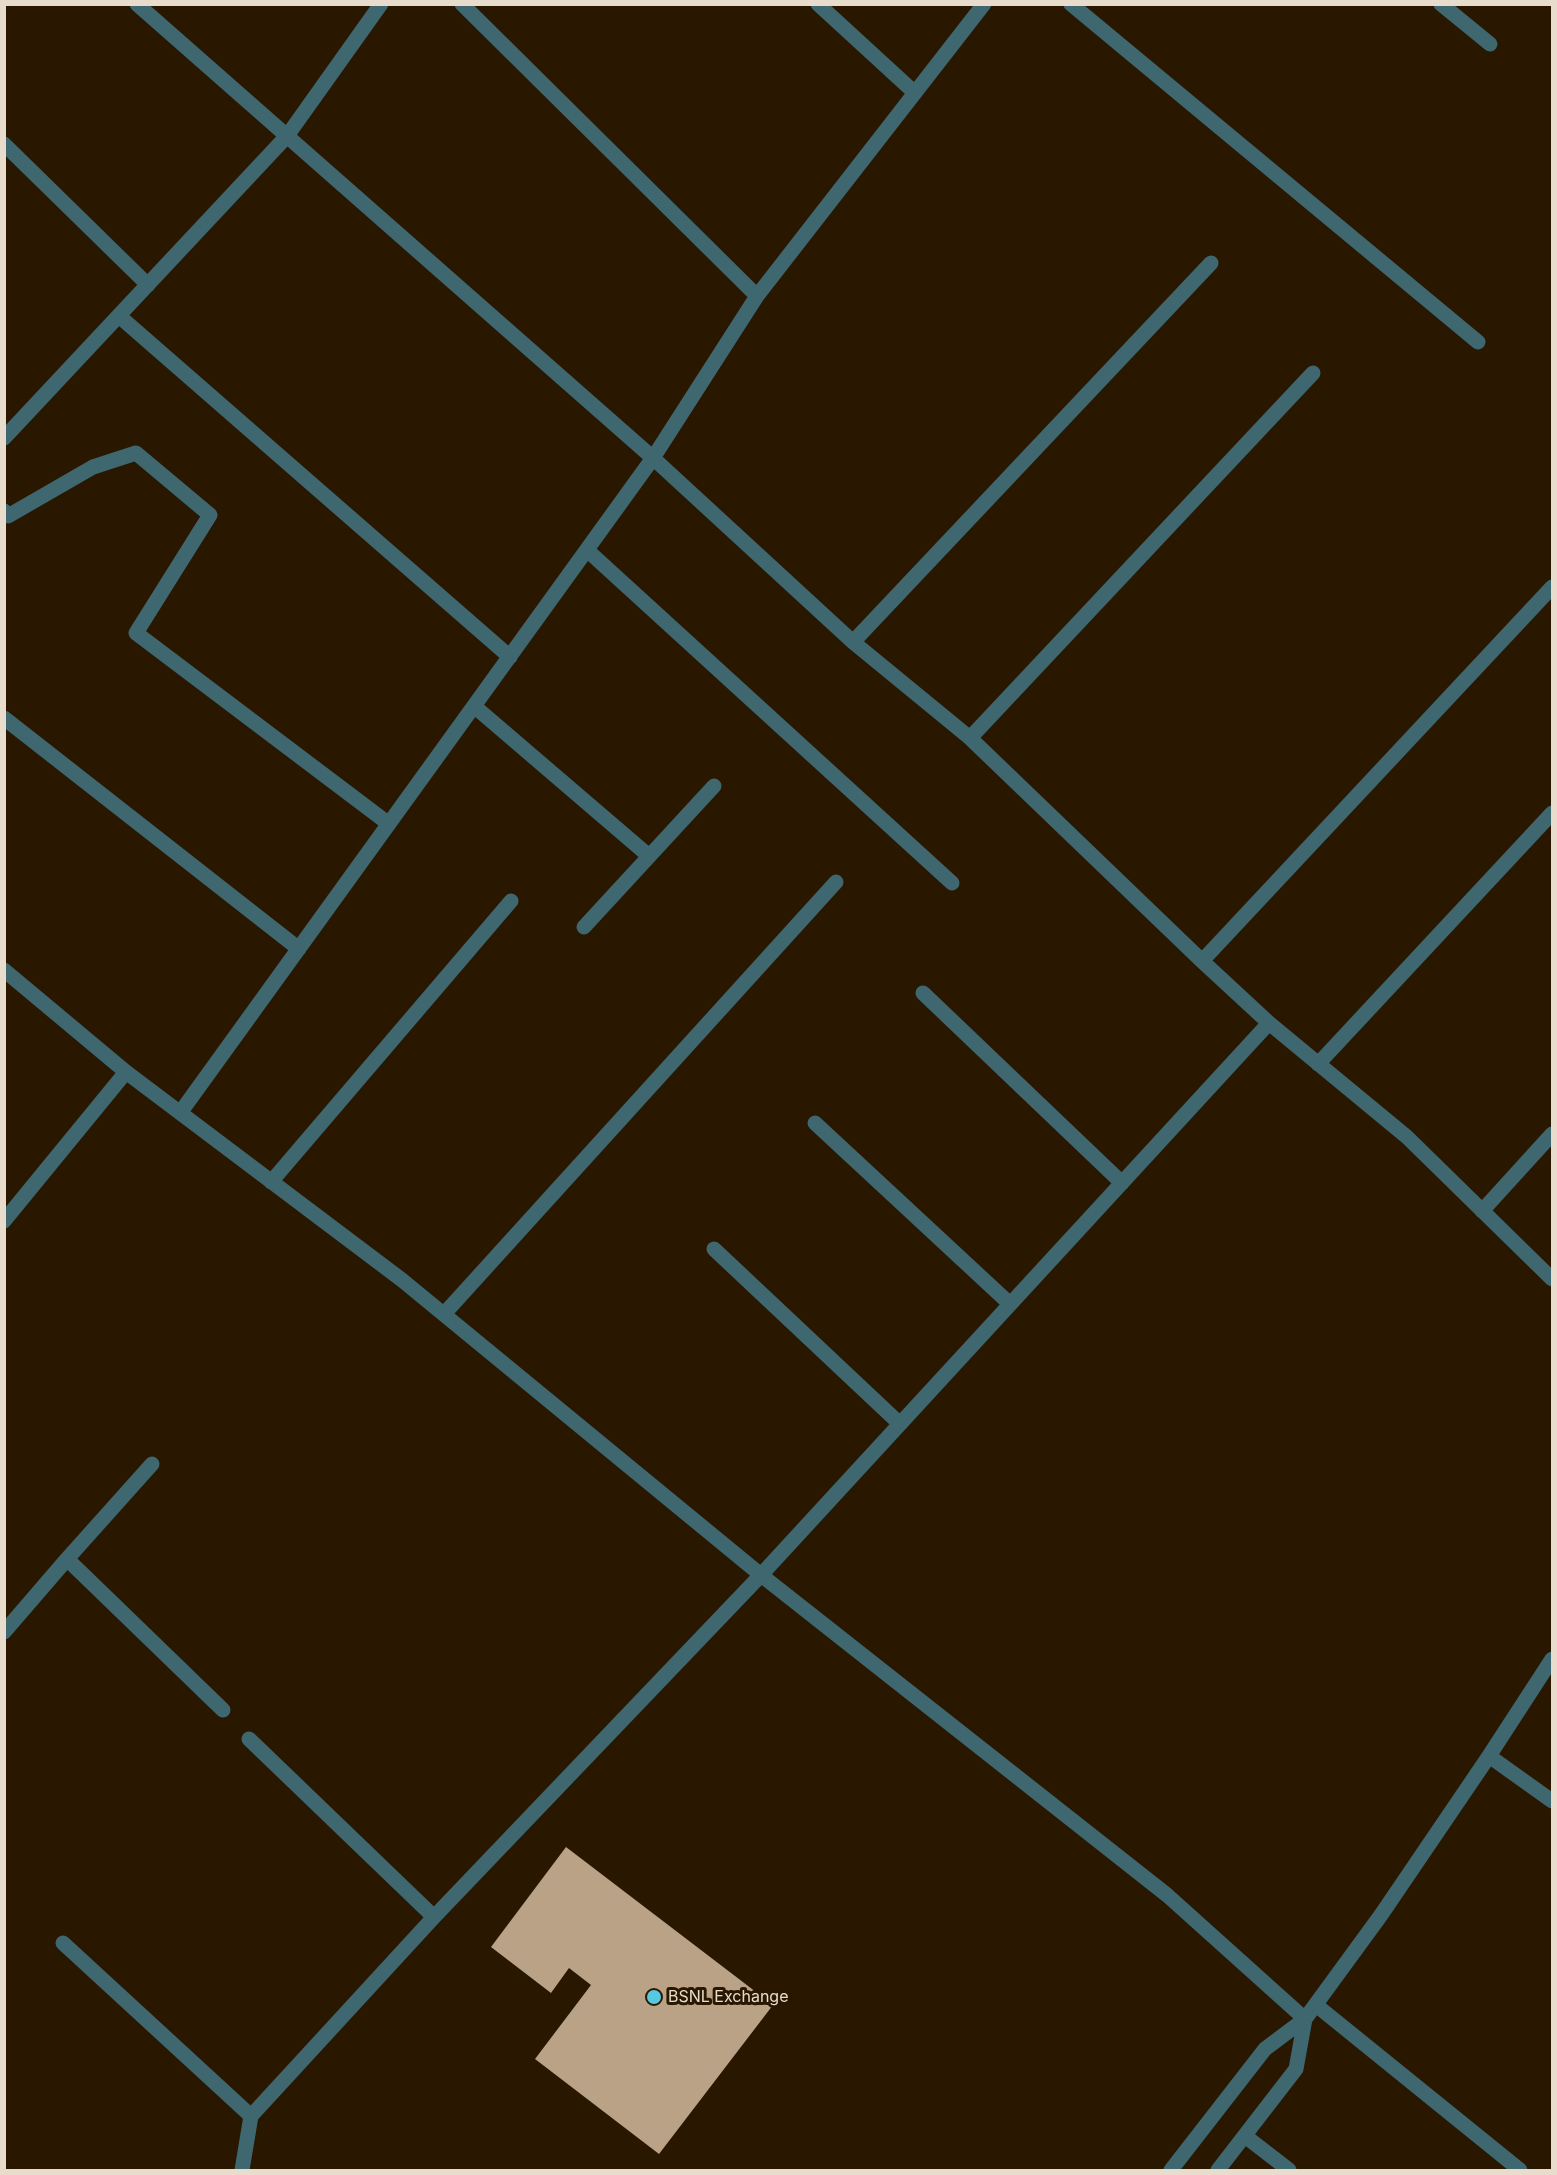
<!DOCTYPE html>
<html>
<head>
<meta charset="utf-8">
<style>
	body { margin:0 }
	#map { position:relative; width:1557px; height:2175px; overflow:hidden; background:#291700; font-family:Inter,sans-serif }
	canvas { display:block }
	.frame { position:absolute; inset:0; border:6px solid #e8dccd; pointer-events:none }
</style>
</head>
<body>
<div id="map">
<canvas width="1557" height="2175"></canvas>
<div class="frame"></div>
</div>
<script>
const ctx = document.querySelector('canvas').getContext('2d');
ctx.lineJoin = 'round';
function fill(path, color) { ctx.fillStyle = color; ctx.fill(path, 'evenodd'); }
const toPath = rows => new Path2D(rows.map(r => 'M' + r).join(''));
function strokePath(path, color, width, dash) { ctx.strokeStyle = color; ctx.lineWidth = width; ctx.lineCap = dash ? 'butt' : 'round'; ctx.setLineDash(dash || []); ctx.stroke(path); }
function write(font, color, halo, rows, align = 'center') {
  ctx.font = font + ' Inter,sans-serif'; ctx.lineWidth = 6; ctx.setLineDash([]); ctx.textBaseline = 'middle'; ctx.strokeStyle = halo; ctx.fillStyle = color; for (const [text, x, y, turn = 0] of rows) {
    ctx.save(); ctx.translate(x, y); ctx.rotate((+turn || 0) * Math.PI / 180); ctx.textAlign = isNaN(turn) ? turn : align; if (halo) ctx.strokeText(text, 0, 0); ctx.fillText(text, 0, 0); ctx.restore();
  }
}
const building = toPath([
	[566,1847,773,2005,659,2154,535,2059,591,1985,569,1968,551,1993,491,1947]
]);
const minor = toPath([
	[137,4,653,458,853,642,970,738,1202,961,1269,1023],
	[462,4,757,296],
	[818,4,915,93],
	[1071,4,1478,342],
	[1441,4,1490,44],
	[4,144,148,285],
	[119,316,510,657],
	[4,438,287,136,381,4],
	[4,511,8,516,93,467,136,453,210,515,136,633,389,824],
	[587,550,952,883],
	[853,642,1211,263],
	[474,706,649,856],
	[4,718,299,949],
	[970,738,1313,373],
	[584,927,714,786],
	[1202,961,1552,587],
	[4,970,126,1072,402,1280,761,1575,1167,1895,1305,2019],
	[923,993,1122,1183],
	[1318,1064,1552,813],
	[180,1113,653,458,757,296,984,4],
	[815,1123,1010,1304],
	[271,1182,511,901],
	[1482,1211,1552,1134],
	[4,1221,126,1072],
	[714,1249,900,1424],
	[444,1314,836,882],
	[67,1559,152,1464],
	[4,1632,67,1559,223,1710],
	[249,1739,434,1917],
	[1489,1756,1552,1801],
	[63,1943,251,2116],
	[1316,2005,1520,2170],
	[1245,2136,1289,2170],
	[242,2170,251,2116,434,1917,761,1575,1269,1023,1407,1137,1552,1279],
	[1171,2170,1265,2049,1305,2019,1381,1915,1489,1756,1552,1659],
	[1218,2170,1296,2069,1305,2019]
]);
const markers = [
	[654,1997,8,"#56c9e1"]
];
const poiNames = [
	["BSNL Exchange",668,1997]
];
fill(building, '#b9a286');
strokePath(minor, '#3e6770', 15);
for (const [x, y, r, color] of markers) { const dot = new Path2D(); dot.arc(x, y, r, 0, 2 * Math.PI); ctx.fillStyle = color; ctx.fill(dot); strokePath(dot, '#291700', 2); }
write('16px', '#e8dccd', '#291700', poiNames, 'left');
</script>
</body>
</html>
